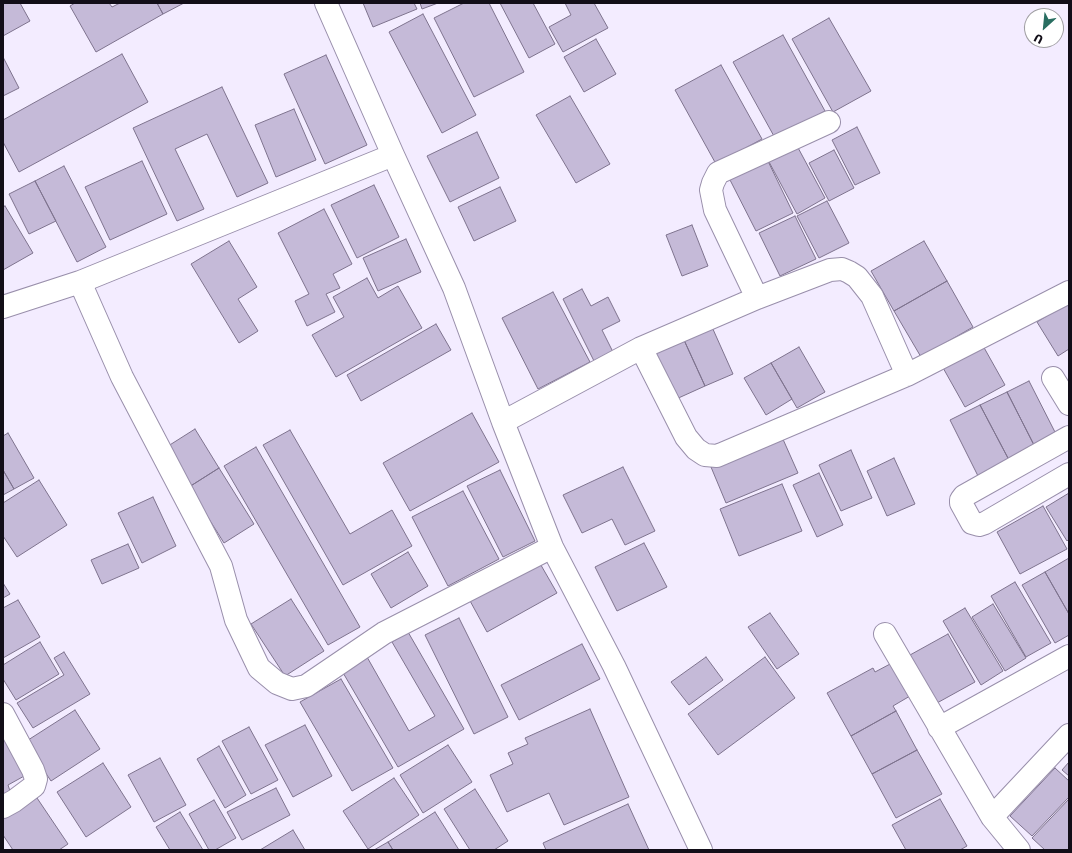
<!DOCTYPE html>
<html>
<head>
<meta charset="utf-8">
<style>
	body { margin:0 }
	#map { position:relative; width:1072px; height:853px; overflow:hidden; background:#f3ecff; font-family:"DejaVu Sans",sans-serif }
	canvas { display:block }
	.frame { position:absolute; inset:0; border:4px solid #120e18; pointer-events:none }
	.north { position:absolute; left:1024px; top:8px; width:40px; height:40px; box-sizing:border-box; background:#fff; border:1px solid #a09fa3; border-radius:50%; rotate:207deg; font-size:11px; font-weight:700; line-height:16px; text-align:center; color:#120e18 }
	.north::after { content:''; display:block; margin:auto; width:14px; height:18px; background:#296e61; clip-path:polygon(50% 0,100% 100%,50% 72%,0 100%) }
</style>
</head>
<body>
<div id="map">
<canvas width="1072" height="853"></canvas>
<div class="frame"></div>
<div class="north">U</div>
</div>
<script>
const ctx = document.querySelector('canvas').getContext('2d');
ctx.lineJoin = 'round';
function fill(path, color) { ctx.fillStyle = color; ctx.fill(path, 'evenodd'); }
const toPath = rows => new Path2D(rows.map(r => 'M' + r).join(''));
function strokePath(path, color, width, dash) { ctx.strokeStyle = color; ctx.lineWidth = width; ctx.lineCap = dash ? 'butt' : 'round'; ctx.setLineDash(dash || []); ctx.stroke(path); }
const building = toPath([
	[3,3,20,3,30,21,3,36,3,3],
	[75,3,109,3,112,7,120,3,157,3,163,14,96,52,70,6,75,3],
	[157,3,184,3,163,14,157,3],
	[363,3,414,3,417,9,373,27,363,3],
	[420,3,438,3,422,9,420,3],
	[464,3,489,3,524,72,474,97,434,18,464,3],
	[500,3,533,3,555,44,529,58,500,3],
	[565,3,594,3,608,28,563,52,549,27,571,15,565,3],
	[423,14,476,115,442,133,389,32,423,14],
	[829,18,871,91,833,112,792,39,829,18],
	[783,35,825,111,775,138,733,62,783,35],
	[596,39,616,74,584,92,564,57,596,39],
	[122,54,148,102,19,172,3,142,3,120,122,54],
	[326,55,367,145,325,164,284,74,326,55],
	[3,57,19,88,3,96,3,57],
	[721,65,762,139,716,164,675,90,721,65],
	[222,87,268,183,237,197,207,134,175,149,204,209,177,221,133,128,222,87],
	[570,96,610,164,576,183,536,115,570,96],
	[294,109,316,160,276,177,255,125,294,109],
	[857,127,880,173,855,185,832,140,857,127],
	[477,132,499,178,450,202,427,156,477,132],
	[796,144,825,198,797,214,768,160,796,144],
	[834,150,854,188,829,201,809,163,834,150],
	[766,157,793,213,756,231,728,176,766,157],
	[142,161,167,214,110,240,85,187,142,161],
	[64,166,106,247,77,262,35,181,64,166],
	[35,181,56,221,29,234,9,194,35,181],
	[374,185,399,237,357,258,331,205,374,185],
	[500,187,516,221,474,241,458,207,500,187],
	[827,201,849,243,819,258,797,216,827,201],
	[5,206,33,253,3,270,3,207,5,206],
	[324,209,352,264,333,274,340,288,326,294,335,312,307,326,295,301,309,294,278,233,324,209],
	[795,216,816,259,780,276,759,233,795,216],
	[692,225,708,266,682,276,666,235,692,225],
	[406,239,421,272,378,291,363,258,406,239],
	[229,241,257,287,238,299,258,331,239,343,191,264,229,241],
	[924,241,947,281,894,311,871,271,924,241],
	[367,278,378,298,398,286,422,328,336,377,312,335,344,317,333,297,367,278],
	[947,281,973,327,921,357,894,311,947,281],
	[582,289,591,306,608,297,620,321,602,330,613,352,594,361,563,299,582,289],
	[553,292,590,362,538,389,502,318,553,292],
	[1069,302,1069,349,1058,356,1037,322,1069,302],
	[436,324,451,350,361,401,347,375,436,324],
	[712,327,733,374,705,386,684,340,712,327],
	[684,340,705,386,674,400,653,354,684,340],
	[982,344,1005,385,965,407,942,366,982,344],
	[799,347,825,392,797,408,771,363,799,347],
	[771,363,792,399,766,415,744,378,771,363],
	[1029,381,1057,436,1035,447,1007,392,1029,381],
	[1007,392,1035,447,1009,460,980,405,1007,392],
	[980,405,1009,460,978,476,950,420,980,405],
	[472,413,499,462,410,511,383,463,472,413],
	[195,429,219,468,189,487,165,448,195,429],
	[290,430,350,534,392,510,412,546,343,585,263,445,290,430],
	[8,433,34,478,14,489,3,470,3,436,8,433],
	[782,437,798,473,726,503,711,467,782,437],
	[256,447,360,627,328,645,224,466,256,447],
	[851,450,872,498,841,511,819,465,851,450],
	[894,458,915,504,887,516,867,471,894,458],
	[623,467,655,531,625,545,612,519,582,533,563,495,623,467],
	[219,468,254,524,224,543,189,487,219,468],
	[3,470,14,489,3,495,3,470],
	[500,470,535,541,503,557,467,486,500,470],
	[819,473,843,525,817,537,793,485,819,473],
	[39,480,67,525,17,557,3,536,3,503,39,480],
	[782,484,802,531,739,556,720,509,782,484],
	[463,491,499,559,448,586,412,517,463,491],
	[1069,493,1069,539,1067,541,1046,507,1069,493],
	[153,497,176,546,142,563,118,513,153,497],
	[1043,506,1067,549,1020,574,997,532,1043,506],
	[644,543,667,587,617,611,595,567,644,543],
	[128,544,139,568,102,584,91,560,128,544],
	[408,552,428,586,391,608,371,574,408,552],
	[1069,558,1069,614,1045,572,1069,558],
	[538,560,557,593,487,632,469,599,538,560],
	[1045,572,1069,614,1069,635,1055,643,1022,585,1045,572],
	[1015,582,1051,643,1026,657,991,596,1015,582],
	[3,583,10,594,3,598,3,583],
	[291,599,324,651,285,676,251,624,291,599],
	[18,600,40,637,3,658,3,608,18,600],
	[993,604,1026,658,1005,671,972,617,993,604],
	[965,608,1003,671,981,685,943,621,965,608],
	[770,613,799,654,777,669,748,627,770,613],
	[459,618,508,717,474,734,425,635,459,618],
	[408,632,464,729,398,767,342,671,367,657,409,731,435,716,392,642,408,632],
	[948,634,975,682,937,703,910,655,948,634],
	[40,642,59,674,16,700,3,679,3,665,40,642],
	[582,644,600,679,519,720,501,685,582,644],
	[64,652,90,694,33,728,17,703,64,675,54,658,64,652],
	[706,657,723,680,689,705,671,682,706,657],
	[765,657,795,698,718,755,688,714,765,657],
	[892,663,910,696,893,706,896,711,851,736,827,693,873,668,875,672,892,663],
	[341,679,393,768,352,791,300,702,341,679],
	[590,709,629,797,564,825,549,793,507,812,490,775,513,764,508,753,528,744,525,738,590,709],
	[75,710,100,749,51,781,25,742,75,710],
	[896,711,917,750,872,774,851,736,896,711],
	[305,725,332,776,293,797,265,745,305,725],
	[249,727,278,780,251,794,222,741,249,727],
	[3,733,26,775,8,785,10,791,3,795,3,733],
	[448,745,472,782,423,813,400,775,448,745],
	[219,746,246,795,225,808,197,759,219,746],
	[917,750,942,794,896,818,872,774,917,750],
	[160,758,186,805,154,822,128,775,160,758],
	[1069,762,1069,776,1062,770,1069,762],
	[103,763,131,807,86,837,57,792,103,763],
	[1055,768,1069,781,1069,797,1032,836,1010,816,1055,768],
	[394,778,419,815,368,849,343,811,394,778],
	[276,788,290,815,242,840,227,812,276,788],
	[475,789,508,841,494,850,470,850,444,809,475,789],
	[35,795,68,844,59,850,13,850,3,835,3,816,35,795],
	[940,799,967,846,960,850,906,850,892,825,940,799],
	[1069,799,1069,850,1045,850,1032,838,1069,799],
	[214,800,236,838,215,850,209,850,189,814,214,800],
	[628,804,649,850,546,850,543,843,628,804],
	[180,812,203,850,170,850,156,827,180,812],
	[435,812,459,850,393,850,388,842,435,812],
	[293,830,305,850,260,850,293,830],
	[388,842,393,850,374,850,388,842]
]);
const minor = toPath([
	[326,3,393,155,454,288,503,422,552,547,614,666,701,850],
	[80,282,122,377,221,566,236,620,259,668,277,683,292,689,306,686,384,633,552,547],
	[757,298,715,210,711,190,713,183,718,173,829,122],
	[3,307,80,282,393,155],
	[907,375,1069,292],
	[1053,378,1069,404],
	[503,422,641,348,757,298,830,270,842,269,849,272,857,277,872,296,907,375,717,456,705,455,696,449,686,437,641,348],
	[1069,437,964,496,961,500,961,503,972,523,979,525,985,523,1069,474],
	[885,634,992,817,1019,850],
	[3,714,33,770,36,779,34,786,14,801,3,807],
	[939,728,1069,656],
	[992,817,1069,735]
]);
fill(building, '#c5bad8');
strokePath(building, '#7e738e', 1);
strokePath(minor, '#998fab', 24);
strokePath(minor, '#fff', 22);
</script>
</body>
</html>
